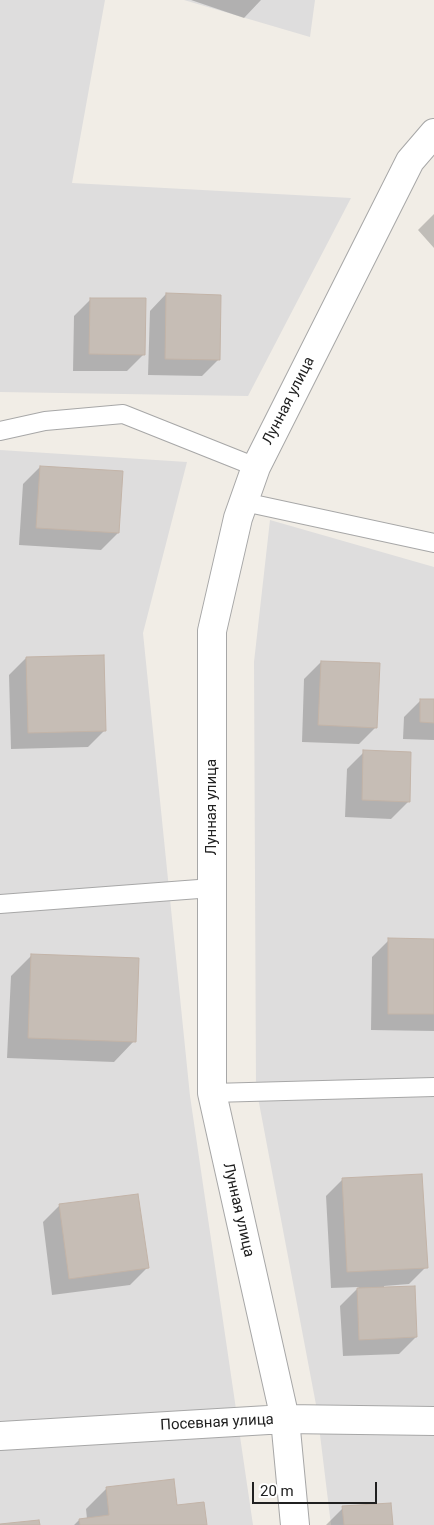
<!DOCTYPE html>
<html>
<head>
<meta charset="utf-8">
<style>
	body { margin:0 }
	#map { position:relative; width:434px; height:1525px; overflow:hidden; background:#f1ede6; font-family:Roboto,sans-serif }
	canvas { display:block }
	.scale { position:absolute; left:252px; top:1482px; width:125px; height:22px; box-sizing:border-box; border:2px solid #202020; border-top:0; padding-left:6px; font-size:15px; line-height:18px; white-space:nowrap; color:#202020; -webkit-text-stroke:4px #fff; paint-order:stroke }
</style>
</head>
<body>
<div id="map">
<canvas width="434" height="1525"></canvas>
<div class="scale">20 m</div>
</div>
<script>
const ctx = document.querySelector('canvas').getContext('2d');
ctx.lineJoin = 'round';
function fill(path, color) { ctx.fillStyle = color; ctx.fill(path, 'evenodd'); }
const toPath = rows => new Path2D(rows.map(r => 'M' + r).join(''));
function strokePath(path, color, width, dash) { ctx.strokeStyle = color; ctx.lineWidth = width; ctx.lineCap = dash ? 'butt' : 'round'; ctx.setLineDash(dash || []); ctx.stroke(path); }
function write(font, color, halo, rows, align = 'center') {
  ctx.font = font + ' Roboto,sans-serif'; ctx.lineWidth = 4; ctx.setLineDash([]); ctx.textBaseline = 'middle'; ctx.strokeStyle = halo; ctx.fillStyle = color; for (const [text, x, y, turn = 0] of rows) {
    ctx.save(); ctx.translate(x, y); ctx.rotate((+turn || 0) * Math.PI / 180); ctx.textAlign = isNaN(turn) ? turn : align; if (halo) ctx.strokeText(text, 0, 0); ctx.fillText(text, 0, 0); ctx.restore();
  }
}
const residential = toPath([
	[0,0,105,0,72,183,351,198,248,396,0,392],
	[184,0,315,0,310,37],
	[0,450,187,462,143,633,190,1096,253,1525,0,1525],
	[270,520,434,567,434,1525,331,1525,317,1410,256,1087,254,662]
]);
const shadow = toPath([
	[191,0,261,0,244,18],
	[434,214,434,248,418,230],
	[166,294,219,359,202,376,148,375,150,311],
	[91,299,144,354,127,371,73,371,74,316],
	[40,467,118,533,101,550,19,545,23,484],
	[26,658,105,730,88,747,11,749,9,675],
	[321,662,376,727,359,744,302,742,304,679],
	[421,700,434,701,434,740,403,739,404,717],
	[364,752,408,802,391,819,345,817,347,769],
	[389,940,434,940,434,1031,371,1030,372,957],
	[32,955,134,1041,114,1062,7,1058,11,976],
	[343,1179,426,1267,409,1284,384,1286,384,1288,416,1337,399,1354,343,1356,340,1306,359,1287,331,1288,326,1196],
	[60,1205,147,1268,130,1285,52,1295,43,1222],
	[106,1489,176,1506,206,1525,74,1525,79,1520,87,1519,86,1509],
	[343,1508,392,1525,326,1525]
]);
const building = toPath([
	[166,293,221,295,220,360,165,359,166,293],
	[90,298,146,298,145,355,89,354,90,298],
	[40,466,123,471,119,533,36,528,40,466],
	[104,655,106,731,28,733,26,657,104,655],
	[321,661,380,663,377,728,318,725,321,661],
	[420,699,434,699,434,723,420,722,420,699],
	[363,750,411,752,410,802,362,800,363,750],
	[388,938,434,939,434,1014,388,1014,388,938],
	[31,954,139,958,136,1042,28,1038,31,954],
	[422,1174,428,1268,347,1272,342,1178,422,1174],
	[138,1194,149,1268,69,1279,59,1204,138,1194],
	[415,1286,417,1337,359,1340,357,1288,415,1286],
	[174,1479,177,1505,204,1502,207,1525,80,1525,79,1519,109,1515,106,1487,174,1479],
	[391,1503,393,1525,344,1525,342,1506,391,1503],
	[39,1520,40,1525,0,1525,0,1524,39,1520]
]);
const service = toPath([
	[0,431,45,421,123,414,256,467],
	[244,502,434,543],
	[0,904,212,888],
	[212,1093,434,1087]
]);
const minor = toPath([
	[0,1436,285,1419,434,1421],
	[295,1525,285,1419,212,1093,212,631,238,518,256,467,410,161,434,133]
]);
const streetNames = [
	["Лунная улица",289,401,-63],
	["Лунная улица",212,807,-90],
	["Лунная улица",238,1210,77],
	["Посевная улица",217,1423,-3]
];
fill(residential, '#dedddd');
fill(shadow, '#0003');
fill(building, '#c6bdb5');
strokePath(building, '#c3b4a8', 1);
strokePath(service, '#a7a7a7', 20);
strokePath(minor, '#a7a7a7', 30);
strokePath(service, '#fff', 18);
strokePath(minor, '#fff', 28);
write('15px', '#202020', '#fff', streetNames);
</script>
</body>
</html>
